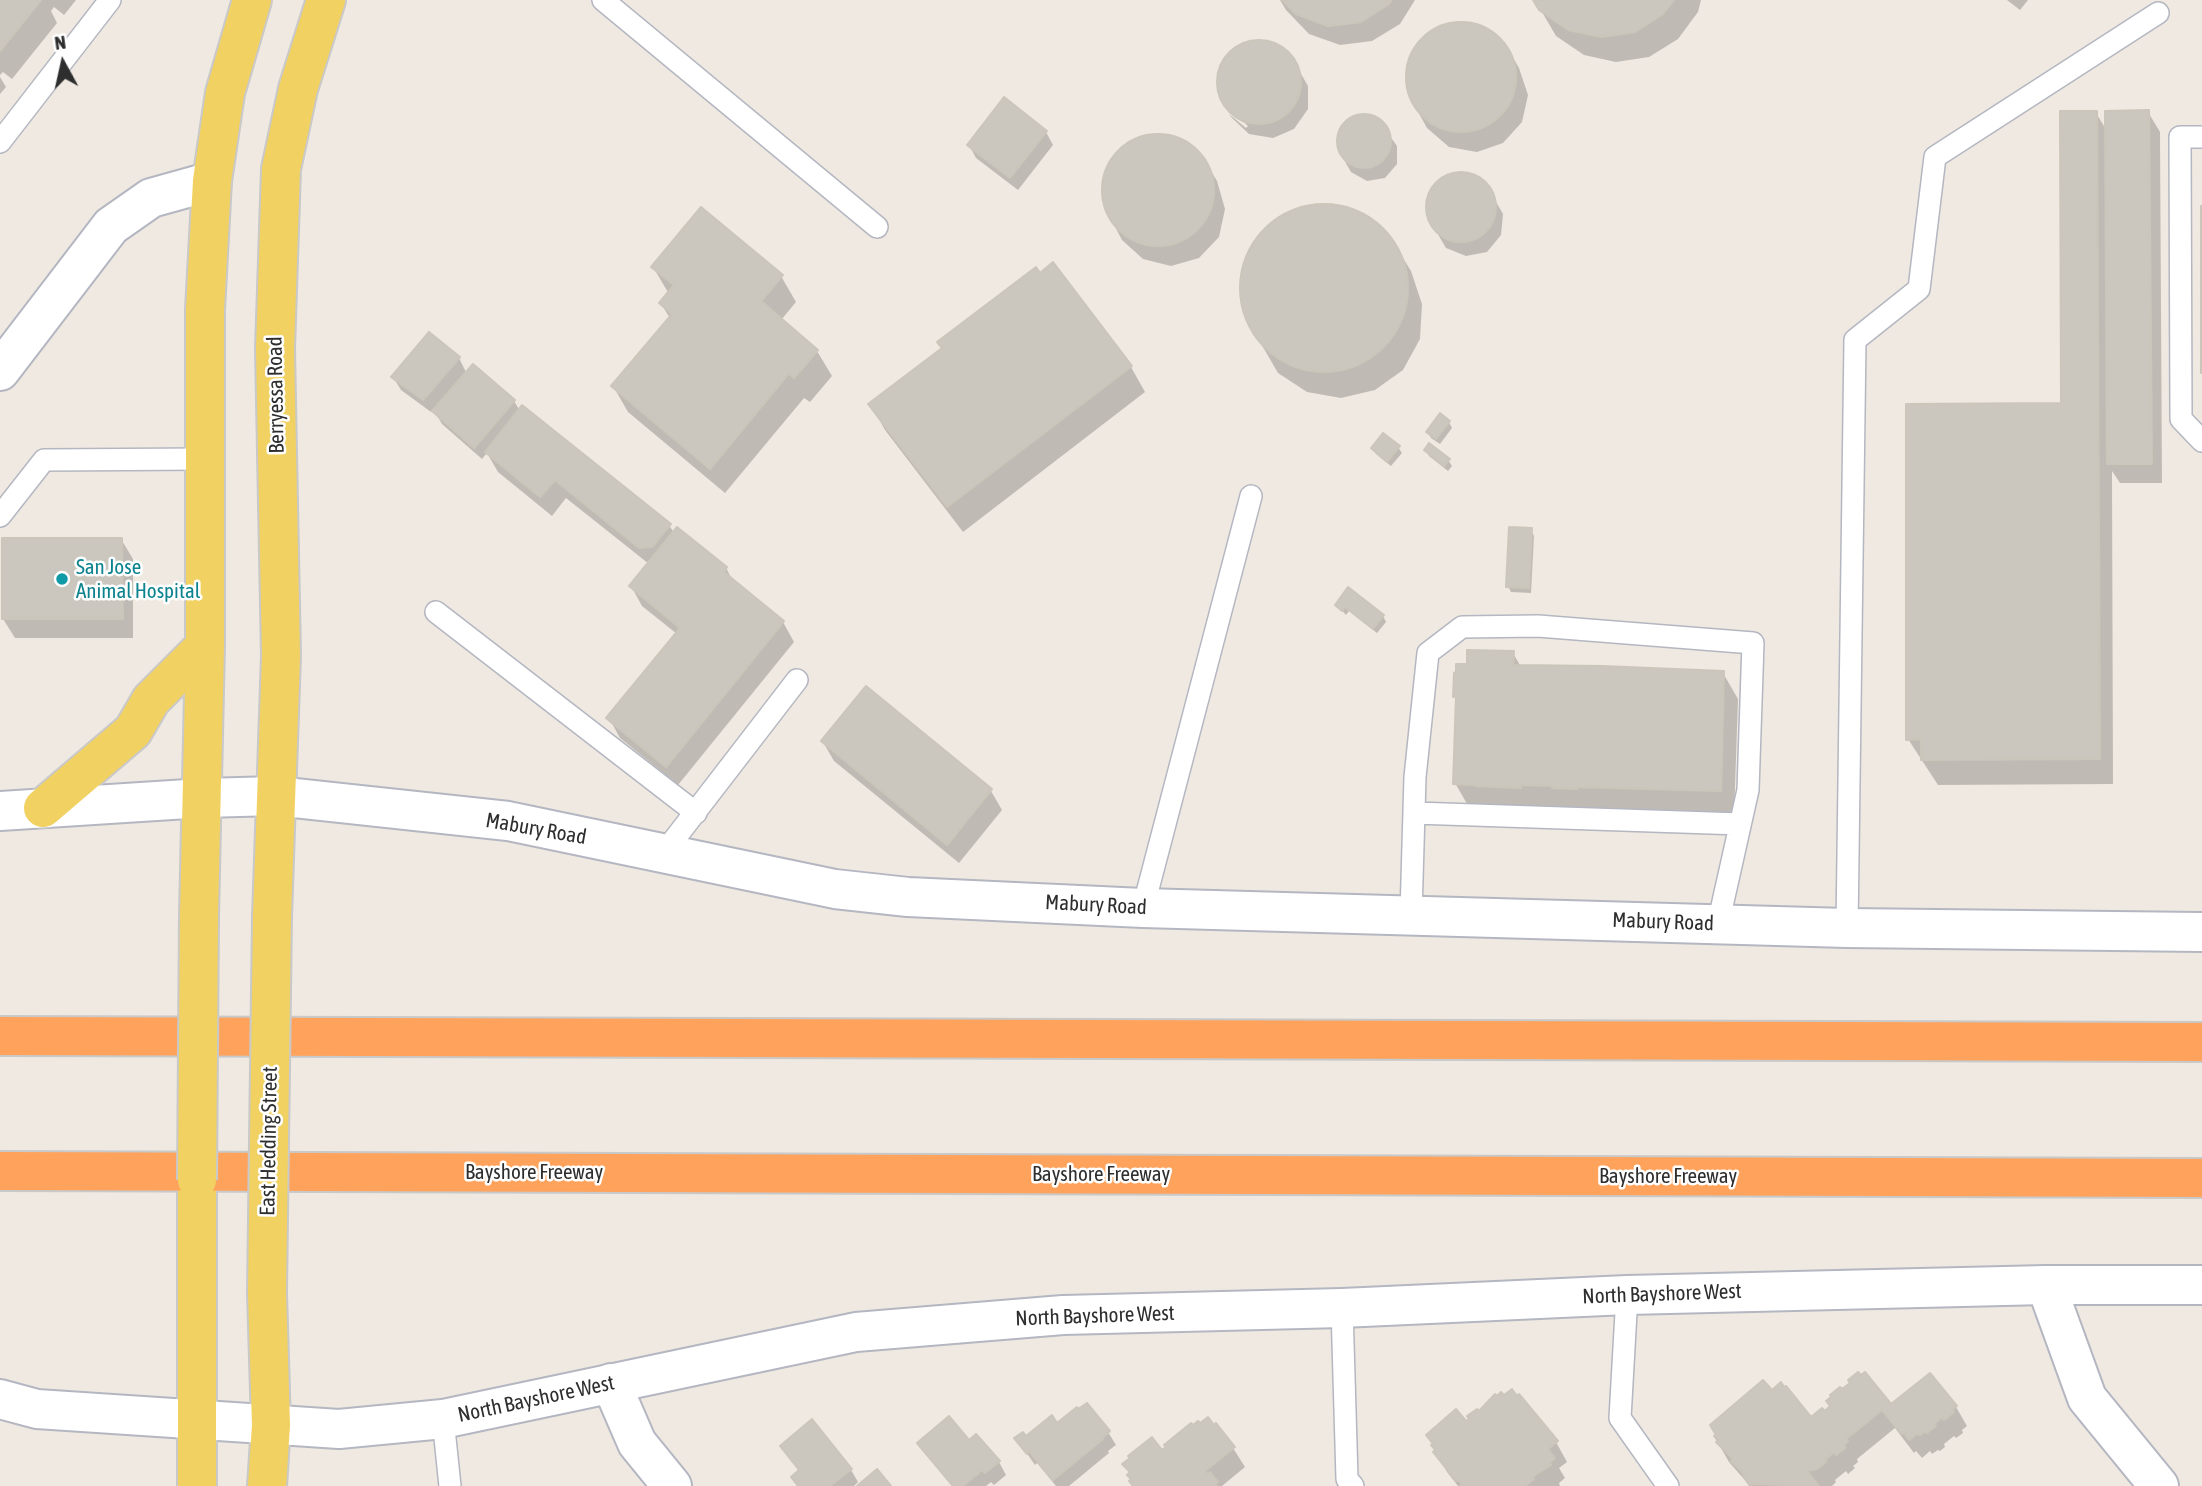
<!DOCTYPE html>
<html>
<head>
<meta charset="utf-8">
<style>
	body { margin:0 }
	#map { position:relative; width:2202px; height:1486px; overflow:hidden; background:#efe9e1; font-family:"Asap Condensed",sans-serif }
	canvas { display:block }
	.north { position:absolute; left:28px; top:28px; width:70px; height:70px; -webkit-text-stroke:5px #fff; paint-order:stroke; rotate:352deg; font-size:19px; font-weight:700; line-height:28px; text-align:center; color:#2e2e2e }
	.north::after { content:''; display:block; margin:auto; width:24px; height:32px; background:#2e2e2e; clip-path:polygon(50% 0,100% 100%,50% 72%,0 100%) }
</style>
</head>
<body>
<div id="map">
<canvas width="2202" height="1486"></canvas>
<div class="north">N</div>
</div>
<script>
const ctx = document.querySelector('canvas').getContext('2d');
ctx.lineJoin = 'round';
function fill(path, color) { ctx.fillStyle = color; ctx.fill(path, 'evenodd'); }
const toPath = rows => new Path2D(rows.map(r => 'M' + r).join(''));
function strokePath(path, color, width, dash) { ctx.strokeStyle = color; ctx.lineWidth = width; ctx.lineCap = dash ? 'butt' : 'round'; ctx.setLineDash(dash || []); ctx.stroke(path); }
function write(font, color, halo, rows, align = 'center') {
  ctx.font = font + ' "Asap Condensed",sans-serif'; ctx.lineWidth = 5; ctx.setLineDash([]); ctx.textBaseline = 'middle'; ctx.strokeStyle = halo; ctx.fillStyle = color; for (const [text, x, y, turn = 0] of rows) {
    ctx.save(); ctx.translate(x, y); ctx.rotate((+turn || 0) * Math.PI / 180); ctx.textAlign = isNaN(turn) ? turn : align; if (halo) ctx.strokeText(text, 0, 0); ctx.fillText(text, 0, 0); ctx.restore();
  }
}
const shadow = toPath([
	[0,0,76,0,64,15,54,7,51,11,57,23,12,79,3,72,0,75],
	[1280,0,1415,0,1400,24,1372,41,1340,45,1309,34,1286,10],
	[1535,0,1701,0,1698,12,1678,39,1649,57,1616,62,1584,55,1556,36],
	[2007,0,2028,0,2020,10],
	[1458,23,1486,29,1507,47,1519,68,1528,95,1522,122,1503,143,1477,152,1449,147,1427,128,1416,108,1407,80,1412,53,1431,32],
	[1266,41,1288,51,1308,86,1308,109,1294,129,1273,138,1249,134,1232,118,1229,114,1246,128,1248,126,1226,106,1226,108,1218,81,1225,59,1243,44],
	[0,77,6,87,0,94],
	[2148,112,2160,132,2162,483,2120,483,2112,471,2113,784,1938,785,1908,739,2062,405,2096,113,2107,131],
	[1360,115,1377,118,1397,146,1397,164,1385,178,1367,181,1351,172,1343,158,1337,140,1344,123],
	[1046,132,1053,145,1018,190,976,158,969,145],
	[1156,135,1185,141,1205,161,1217,181,1225,209,1219,237,1199,258,1171,266,1143,259,1122,240,1111,219,1102,191,1109,163,1129,143],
	[1464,173,1484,181,1503,214,1501,235,1487,252,1466,256,1446,248,1426,214,1429,193,1443,177],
	[1339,206,1372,220,1395,245,1411,271,1422,304,1420,339,1403,370,1375,390,1341,398,1307,392,1278,373,1245,316,1240,282,1250,249,1273,222,1305,207],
	[653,267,781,276,796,302,781,320,817,351,832,376,810,402,804,398,725,493,628,412,613,386,670,318,661,304,669,294],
	[943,349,1131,367,1145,392,963,532,885,430,871,405],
	[459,358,467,374,514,401,520,411,669,525,674,533,726,568,734,583,783,622,794,642,678,785,620,738,609,718,677,634,642,606,631,586,649,564,566,498,552,516,498,472,487,453,482,459,442,424,433,409,431,412,401,390,393,377],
	[1449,422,1452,428,1440,444,1431,438,1428,432],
	[1398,447,1402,453,1391,466,1376,454,1373,448],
	[1426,450,1448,460,1452,466,1448,471,1429,456],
	[1531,530,1534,536,1531,593,1511,592,1508,586],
	[121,539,133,559,133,638,15,638,3,619],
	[1337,605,1383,616,1386,622,1377,633,1349,611,1346,615],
	[1513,653,1521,667,1723,673,1738,699,1734,816,1470,809,1455,783,1457,700,1455,696,1469,666],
	[823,742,991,791,1002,810,959,863,834,761],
	[1772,1393,1811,1419,1824,1413,1891,1407,1956,1407,1967,1426,1962,1430,1963,1433,1956,1438,1954,1436,1944,1444,1945,1447,1940,1451,1938,1450,1932,1454,1930,1451,1922,1458,1916,1451,1914,1453,1895,1428,1857,1459,1858,1462,1853,1466,1855,1468,1848,1474,1846,1471,1835,1480,1836,1482,1832,1486,1750,1486,1729,1462,1718,1443],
	[1466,1424,1556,1442,1567,1462,1559,1468,1565,1478,1559,1483,1560,1486,1458,1486,1447,1472,1428,1435],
	[1057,1425,1108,1432,1116,1445,1108,1451,1109,1453,1069,1486,1056,1486,1037,1463,1035,1465,1017,1439,1026,1438],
	[969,1442,999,1462,1006,1475,994,1485,991,1482,986,1486,952,1486,927,1456,919,1443],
	[782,1446,851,1470,858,1482,854,1486,798,1486,793,1477,800,1472],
	[1233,1448,1245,1467,1222,1486,1134,1486,1125,1464,1162,1452]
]);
const building = toPath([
	[0,0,41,0,0,51,0,0],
	[1282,0,1392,0,1389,4,1361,22,1328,26,1296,14,1282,0],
	[1533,0,1674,0,1663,14,1635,32,1601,37,1568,30,1539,10,1533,0],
	'1406 77a55 55 0 1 1 110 0a55 55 0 1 1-110 0Z',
	'1217 82a42 42 0 1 1 84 0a42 42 0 1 1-84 0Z',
	[1004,97,1047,131,1010,178,967,145,1004,97],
	[2149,110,2152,464,2107,464,2105,111,2149,110],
	[2060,111,2097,111,2100,759,1921,760,1921,739,1906,740,1906,404,2061,403,2060,111],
	'1337 141a27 27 0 1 1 54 0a27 27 0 1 1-54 0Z',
	'1102 190a56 56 0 1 1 112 0a56 56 0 1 1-112 0Z',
	'1426 207a35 35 0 1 1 70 0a35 35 0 1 1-70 0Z',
	'1240 288a84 84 0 1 1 168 0a84 84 0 1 1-168 0Z',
	[2201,206,2202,206,2202,373,2201,373,2201,206],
	[701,207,783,275,761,301,818,350,794,378,789,373,710,469,611,386,672,314,659,303,674,285,651,267,701,207],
	[1053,262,1132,366,947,507,868,404,942,348,937,342,1036,267,1040,273,1053,262],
	[429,332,460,357,423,400,391,377,429,332],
	[473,364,515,400,474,448,432,411,473,364],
	[522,405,671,524,652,547,639,548,555,480,540,497,485,452,522,405],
	[1440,413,1450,421,1436,439,1426,432,1440,413],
	[1383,433,1400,446,1387,462,1371,448,1383,433],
	[1429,443,1450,459,1444,466,1424,450,1429,443],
	[677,527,727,567,724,572,784,621,666,767,606,718,680,628,629,586,677,527],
	[1509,527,1532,528,1529,588,1506,587,1509,527],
	[2,538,122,538,123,619,2,619,2,538],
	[1348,587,1384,615,1373,629,1345,607,1342,611,1335,605,1348,587],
	[1467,650,1514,651,1513,665,1602,666,1724,671,1721,791,1577,787,1577,789,1552,788,1553,786,1521,785,1521,788,1476,786,1475,785,1453,784,1456,696,1453,697,1454,673,1456,672,1456,664,1467,664,1467,650],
	[866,686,992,789,947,845,821,741,866,686],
	[1858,1372,1861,1375,1865,1372,1891,1404,1930,1373,1957,1406,1952,1410,1954,1412,1944,1420,1942,1417,1934,1424,1936,1426,1927,1433,1926,1431,1920,1435,1918,1433,1909,1440,1904,1433,1902,1434,1882,1410,1846,1439,1848,1441,1844,1445,1845,1448,1836,1455,1834,1452,1825,1460,1826,1462,1817,1469,1807,1471,1819,1486,1754,1484,1750,1486,1743,1476,1745,1475,1731,1461,1733,1459,1716,1442,1718,1441,1714,1436,1716,1435,1710,1425,1763,1380,1772,1390,1781,1382,1784,1387,1786,1386,1811,1417,1822,1408,1825,1411,1830,1406,1826,1401,1831,1397,1830,1395,1840,1387,1842,1389,1850,1383,1848,1380,1858,1372],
	[1512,1389,1517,1396,1519,1394,1558,1441,1548,1449,1555,1458,1549,1463,1551,1465,1532,1477,1534,1479,1525,1486,1460,1486,1462,1484,1458,1480,1456,1481,1433,1452,1435,1450,1431,1445,1433,1444,1426,1435,1456,1409,1466,1421,1469,1419,1467,1416,1477,1409,1479,1411,1495,1394,1497,1396,1501,1392,1504,1395,1512,1389],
	[1087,1403,1110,1431,1102,1438,1103,1439,1053,1480,1029,1451,1027,1454,1014,1438,1023,1432,1026,1436,1052,1415,1057,1423,1077,1407,1078,1409,1087,1403],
	[949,1416,969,1440,976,1434,1000,1461,985,1473,982,1470,963,1486,953,1486,917,1443,949,1416],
	[1208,1417,1214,1425,1216,1423,1235,1447,1205,1471,1207,1474,1210,1472,1218,1482,1215,1483,1217,1486,1133,1486,1129,1481,1131,1479,1127,1475,1130,1472,1122,1464,1130,1458,1128,1456,1152,1437,1162,1450,1166,1447,1164,1445,1191,1423,1193,1425,1198,1421,1200,1423,1208,1417],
	[812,1419,852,1469,830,1486,798,1486,791,1477,799,1470,780,1446,812,1419],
	[877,1469,891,1486,857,1486,877,1469]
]);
const lane = toPath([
	[603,0,877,227],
	[2202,137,2180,137,2181,419,2202,441],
	[0,142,110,0],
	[0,516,44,460,205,459],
	[436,612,696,813],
	[1415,813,1740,824],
	[663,854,797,680],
	[1143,908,1251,496],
	[1411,914,1415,777,1428,653,1462,627,1538,626,1753,643,1748,790,1718,924],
	[1847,928,1855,340,1919,289,1935,157,2158,13],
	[1627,1295,1620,1418,1668,1486],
	[1342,1308,1347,1479,1353,1486],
	[443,1419,450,1486]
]);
const street = toPath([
	[0,371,111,226,151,198,212,181],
	[2046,1285,2087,1398,2159,1486],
	[611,1383,637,1443,672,1486]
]);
const secondary = toPath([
	[0,811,203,798,276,796,508,821,835,889,908,897,1143,908,1847,928,2202,932],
	[0,1399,37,1409,339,1429,443,1419,856,1332,1063,1315,1342,1308,1627,1295,2046,1285,2202,1285]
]);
const primary = toPath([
	[43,808,133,731,151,700,205,646],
	[199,915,205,646,205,310,212,181,225,93,252,0],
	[272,916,281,656,275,349,281,169,298,89,326,0],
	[197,1180,197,1486],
	[267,1293,271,1425,267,1486]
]);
const highway = toPath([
	[0,1036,2202,1042],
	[0,1171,2202,1178]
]);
const primaryBridge = toPath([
	[197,1180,199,915],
	[267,1293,272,916]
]);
const markers = [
	[62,579,7,"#0f9aa8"]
];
const streetNames = [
	["Berryessa Road",276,395,-91],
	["Mabury Road",536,829,10],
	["Mabury Road",1096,905,3],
	["Mabury Road",1663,922,2],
	["East Hedding Street",269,1141,-89],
	["Bayshore Freeway",534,1172],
	["Bayshore Freeway",1101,1174],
	["Bayshore Freeway",1668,1176],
	["North Bayshore West",1662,1294,-2],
	["North Bayshore West",1095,1316,-2],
	["North Bayshore West",536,1399,-12]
];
const cultureNames = [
	["San Jose",76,567],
	["Animal Hospital",76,591]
];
fill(shadow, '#0003');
fill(building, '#cbc7bf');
strokePath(building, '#cbc5ba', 2);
strokePath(lane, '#b4b7c1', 24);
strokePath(street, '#b4b7c1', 42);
strokePath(secondary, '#b4b7c1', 42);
strokePath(primary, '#c9c9c9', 42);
strokePath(highway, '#c9c9c9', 42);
strokePath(lane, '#fff', 21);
strokePath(street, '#fff', 38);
strokePath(secondary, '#fff', 38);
strokePath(primary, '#f2d163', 38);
strokePath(highway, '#ffa35c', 38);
strokePath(primaryBridge, '#c9c9c9', 42, []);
strokePath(primaryBridge, '#f2d163', 38);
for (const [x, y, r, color] of markers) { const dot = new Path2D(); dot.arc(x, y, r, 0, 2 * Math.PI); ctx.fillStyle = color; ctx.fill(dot); strokePath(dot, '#fff', 2.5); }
write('21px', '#2e2e2e', '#fff', streetNames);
write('21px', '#0d838f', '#fff', cultureNames, 'left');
</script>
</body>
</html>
